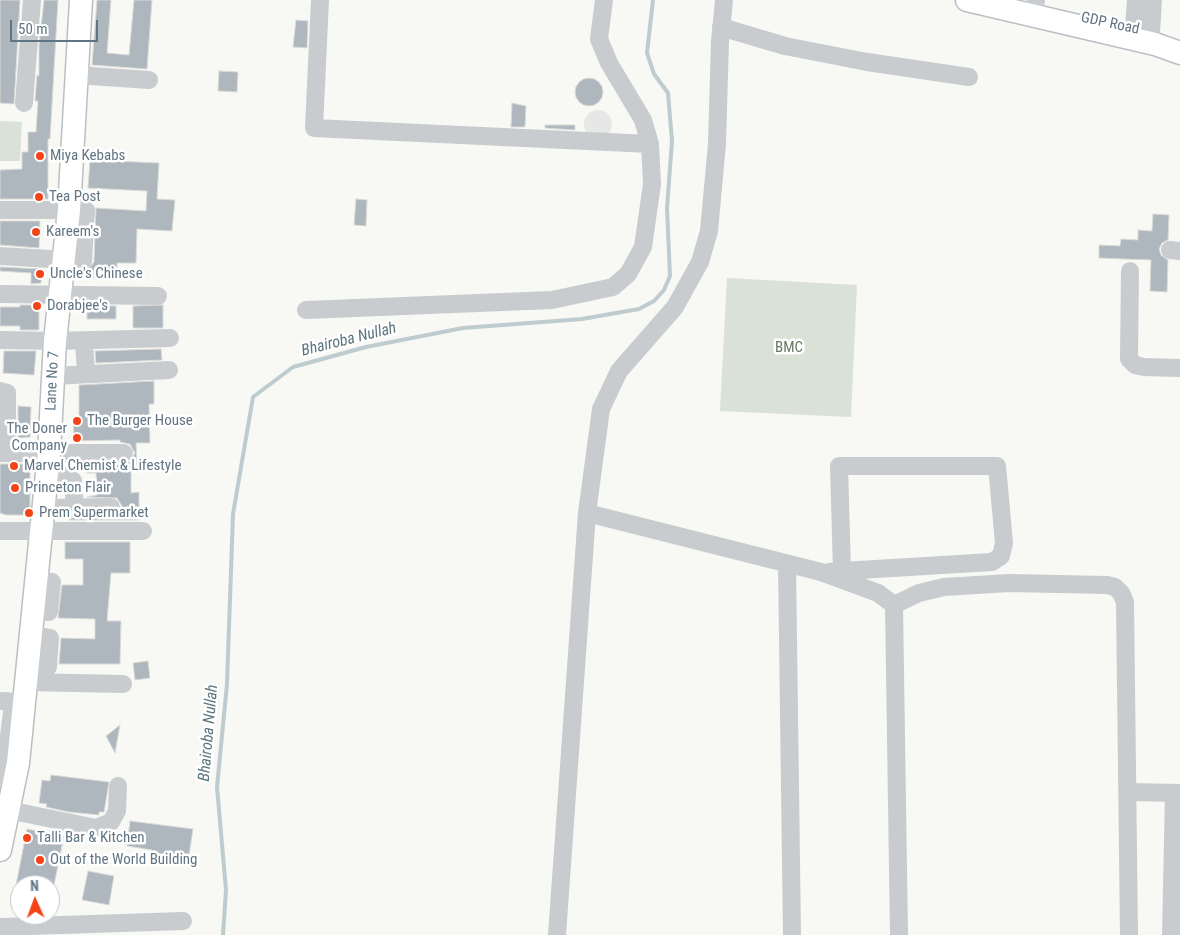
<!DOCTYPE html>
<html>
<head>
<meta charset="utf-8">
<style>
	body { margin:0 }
	#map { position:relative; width:1180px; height:935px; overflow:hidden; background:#f8f8f5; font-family:"Roboto Condensed",sans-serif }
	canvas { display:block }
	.north { position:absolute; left:10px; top:875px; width:50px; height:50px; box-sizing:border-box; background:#fff; border:1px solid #bfc8cd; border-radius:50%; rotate:358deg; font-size:14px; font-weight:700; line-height:20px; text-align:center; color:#607583 }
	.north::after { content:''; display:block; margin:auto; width:18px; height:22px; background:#f54318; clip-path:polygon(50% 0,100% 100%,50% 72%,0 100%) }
	.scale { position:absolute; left:10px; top:20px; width:88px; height:22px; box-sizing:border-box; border:2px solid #607583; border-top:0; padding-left:6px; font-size:15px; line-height:18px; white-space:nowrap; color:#607583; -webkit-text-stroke:4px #fff; paint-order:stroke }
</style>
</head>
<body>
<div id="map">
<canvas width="1180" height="935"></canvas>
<div class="north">N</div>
<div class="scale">50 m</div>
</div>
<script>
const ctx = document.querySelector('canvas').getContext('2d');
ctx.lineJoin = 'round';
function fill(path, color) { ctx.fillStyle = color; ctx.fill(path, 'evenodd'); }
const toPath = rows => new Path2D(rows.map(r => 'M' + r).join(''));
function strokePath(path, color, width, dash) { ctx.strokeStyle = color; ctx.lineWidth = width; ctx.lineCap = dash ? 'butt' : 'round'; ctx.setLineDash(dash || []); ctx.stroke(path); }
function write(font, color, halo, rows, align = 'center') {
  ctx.font = font + ' "Roboto Condensed",sans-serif'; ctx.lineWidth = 5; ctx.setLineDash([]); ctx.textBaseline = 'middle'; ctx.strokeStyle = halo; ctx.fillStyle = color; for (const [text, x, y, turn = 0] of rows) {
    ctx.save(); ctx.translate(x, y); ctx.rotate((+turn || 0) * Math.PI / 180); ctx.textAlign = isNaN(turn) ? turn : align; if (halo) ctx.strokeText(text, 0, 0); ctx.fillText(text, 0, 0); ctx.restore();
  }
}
const built = toPath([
	'584 124a14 14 0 1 1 28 0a14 14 0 1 1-28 0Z'
]);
const green = toPath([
	[0,121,22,122,20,161,0,161],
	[727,278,857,285,851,417,720,411]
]);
const stream = toPath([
	[223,935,226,890,217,787,227,684,233,514,253,397,293,367,366,347,463,328,582,319,639,309,654,301,664,290,670,276,667,208,672,141,668,93,654,74,647,53,653,0]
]);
const building = toPath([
	[0,0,20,0,14,104,0,103,0,0],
	[44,0,58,0,50,139,48,139,48,199,0,199,0,170,22,169,22,152,28,152,28,132,36,132,38,101,35,101,37,75,39,76,39,45,44,0],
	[97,0,111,0,107,53,129,55,134,0,152,0,147,69,92,65,97,0],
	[296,20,308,21,307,48,293,47,296,20],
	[219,71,238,72,237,92,218,91,219,71],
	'575 92a14 14 0 1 1 28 0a14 14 0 1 1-28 0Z',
	[512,103,526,106,525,127,511,127,512,103],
	[545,125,575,125,575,130,545,128,545,125],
	[90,160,159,163,157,199,175,200,172,231,137,229,136,263,117,263,117,279,87,277,87,271,94,262,96,208,146,211,147,191,88,188,90,160],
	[356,199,367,200,366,226,354,225,356,199],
	[1153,214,1169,215,1168,240,1162,243,1159,249,1161,255,1168,260,1167,292,1150,291,1151,260,1099,258,1099,245,1120,246,1121,239,1138,240,1138,230,1152,231,1153,214],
	[0,221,40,221,39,248,0,245,0,221],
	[0,267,42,269,41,283,31,284,31,273,0,271,0,267],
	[20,305,39,305,39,330,20,330,20,326,0,326,0,307,20,307,20,305],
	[163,305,163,328,133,328,133,306,163,305],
	[87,306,116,306,116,319,87,319,87,306],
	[161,349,162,360,96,363,95,351,161,349],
	[4,351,36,351,34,375,3,373,4,351],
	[154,381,154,404,149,404,150,443,136,443,137,471,131,471,131,493,139,492,139,520,69,520,69,518,117,516,122,506,117,498,87,497,97,495,96,473,86,473,86,464,124,464,130,462,135,453,130,444,120,442,120,440,74,441,73,417,79,417,79,385,154,381],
	[18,406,31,407,30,437,18,438,18,406],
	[0,464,30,464,30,515,6,515,0,513,0,464],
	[65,542,130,542,130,573,111,573,107,621,121,621,120,664,59,664,61,638,95,639,95,619,58,618,62,585,83,585,83,559,65,559,65,542],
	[148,661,150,678,135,680,133,663,148,661],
	[120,725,115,753,106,736,120,725],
	[51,775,109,782,104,812,99,812,99,815,69,812,46,807,47,804,39,803,42,780,50,781,51,775],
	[130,821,193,829,188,862,151,857,152,850,127,846,130,821],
	[27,829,64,836,54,885,16,885,27,829],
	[88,871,114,876,109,905,82,900,88,871]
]);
const minor = toPath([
	[320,0,314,128,650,144],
	[1035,6,1036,0],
	[721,27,785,46,867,62,969,77],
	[1134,29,1136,0],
	[1151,33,1153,0],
	[77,75,149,80],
	[24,103,32,0],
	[0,210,86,210,83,261,0,256],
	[1170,250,1180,251],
	[1130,271,1129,359,1135,365,1144,367,1180,368],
	[0,294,158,296],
	[306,310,552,300,613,287,628,274,643,247,652,184,650,144,643,120,609,63,599,39,604,0],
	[0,340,55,341,170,338],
	[84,341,86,374],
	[53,376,169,370],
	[0,391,7,393,7,453],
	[0,453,124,453],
	[47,474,69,476,73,481,75,508],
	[43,508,111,507],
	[587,513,821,572,878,593,894,605,899,935],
	[0,531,143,531],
	[787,564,792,935],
	[829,572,842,571,992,562,1001,556,1004,543,997,466,839,466,842,571],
	[894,605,919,593,944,587,1009,583,1107,585,1115,587,1121,593,1125,602,1129,935],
	[33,611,49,612,52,582,36,580],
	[27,666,48,667,50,638,30,635],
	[26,682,123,684],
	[0,701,24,702],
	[0,776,4,776,12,712],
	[1128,792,1180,793],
	[8,810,96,828,111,822,117,811,118,786],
	[0,927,183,921],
	[557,935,587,513,601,409,619,371,675,307,700,262,709,231,717,144,720,41,724,0],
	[1171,935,1174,793]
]);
const major = toPath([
	[967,0,1155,44,1180,53],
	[0,850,18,763,49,453,55,341,69,210,81,0]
]);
const markers = [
	[40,156,5,"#f54318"],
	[39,197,5,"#f54318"],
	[36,232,5,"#f54318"],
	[40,274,5,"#f54318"],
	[37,306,5,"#f54318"],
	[77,421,5,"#f54318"],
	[77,438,5,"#f54318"],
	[14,466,5,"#f54318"],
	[15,488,5,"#f54318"],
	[29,513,5,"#f54318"],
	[27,838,5,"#f54318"],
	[40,860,5,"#f54318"]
];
const streetNames = [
	["GDP Road",1110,24,12],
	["Lane No 7",53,381,-87]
];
const poiNames = [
	["Miya Kebabs",50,156],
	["Tea Post",49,197],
	["Kareem's",46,232],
	["Uncle's Chinese",50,274],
	["Dorabjee's",47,306],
	["The Burger House",87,421],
	["The Doner",67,429,"right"],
	["Company",67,446,"right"],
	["Marvel Chemist & Lifestyle",24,466],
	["Princeton Flair",25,488],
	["Prem Supermarket",39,513],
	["Talli Bar & Kitchen",37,838],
	["Out of the World Building",50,860]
];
const parkNames = [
	["BMC",789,348]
];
const waterNames = [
	["Bhairoba Nullah",349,340,-14],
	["Bhairoba Nullah",209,733,-85]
];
fill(built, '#e6e7e6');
fill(green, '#dae1d6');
strokePath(stream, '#becbcf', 4);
fill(building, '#aeb7bd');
strokePath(building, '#dadad7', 1);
strokePath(major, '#bbbfc3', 25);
strokePath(minor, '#c8cccf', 18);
strokePath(major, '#fff', 22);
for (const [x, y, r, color] of markers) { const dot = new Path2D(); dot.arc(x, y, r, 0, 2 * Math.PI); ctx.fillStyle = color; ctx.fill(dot); strokePath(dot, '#fff', 2); }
write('15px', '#607583', '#fff', streetNames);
write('15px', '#607583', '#fff', poiNames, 'left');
write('15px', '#667a60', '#fff', parkNames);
write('italic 16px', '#5b767e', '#fff', waterNames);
</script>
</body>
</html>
